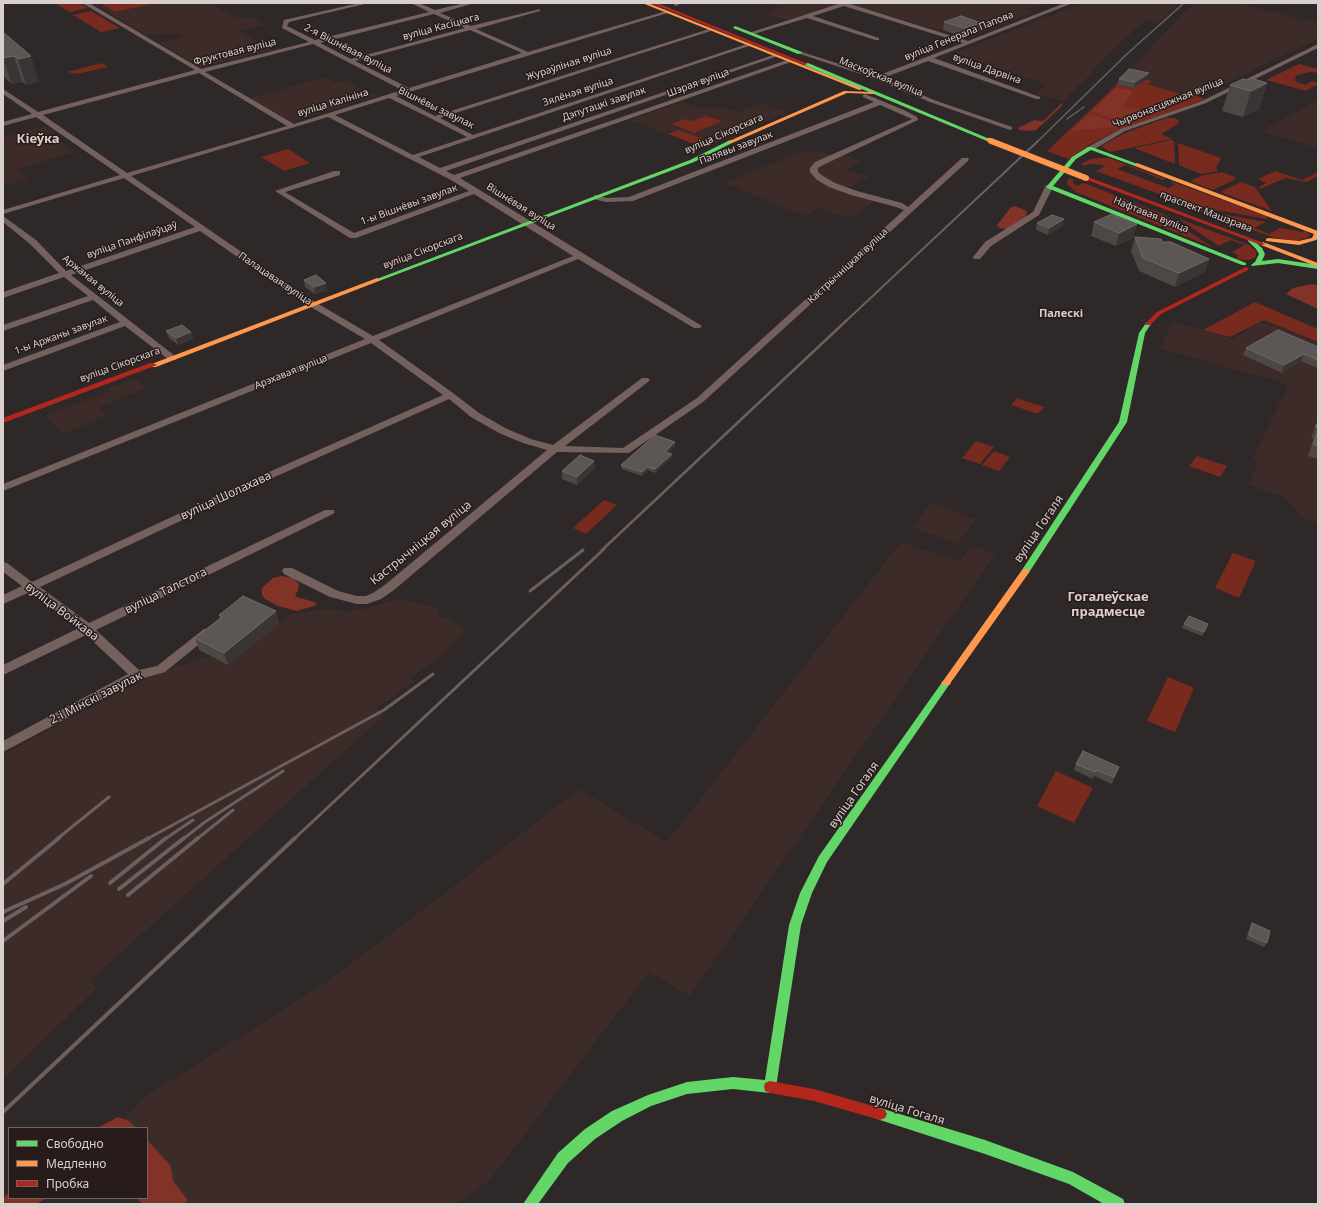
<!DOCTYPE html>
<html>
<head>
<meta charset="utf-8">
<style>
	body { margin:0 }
	#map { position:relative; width:1321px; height:1207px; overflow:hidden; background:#2e2828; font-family:"Noto Sans",sans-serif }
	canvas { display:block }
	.frame { position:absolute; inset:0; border:4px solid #d9d0ce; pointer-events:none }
	.legend { position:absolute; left:8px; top:1127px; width:140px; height:72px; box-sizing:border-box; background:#281c1a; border:1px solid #6f6462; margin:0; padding:5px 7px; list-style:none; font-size:12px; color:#d9d0ce }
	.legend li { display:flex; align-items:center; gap:8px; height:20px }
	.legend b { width:20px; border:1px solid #6f6462 }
</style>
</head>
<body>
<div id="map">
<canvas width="1321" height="1207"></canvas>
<div class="frame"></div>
<ul class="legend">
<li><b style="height:5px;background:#63d668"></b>Свободно</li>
<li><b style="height:5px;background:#ff974d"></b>Медленно</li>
<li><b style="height:5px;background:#b3261e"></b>Пробка</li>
</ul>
</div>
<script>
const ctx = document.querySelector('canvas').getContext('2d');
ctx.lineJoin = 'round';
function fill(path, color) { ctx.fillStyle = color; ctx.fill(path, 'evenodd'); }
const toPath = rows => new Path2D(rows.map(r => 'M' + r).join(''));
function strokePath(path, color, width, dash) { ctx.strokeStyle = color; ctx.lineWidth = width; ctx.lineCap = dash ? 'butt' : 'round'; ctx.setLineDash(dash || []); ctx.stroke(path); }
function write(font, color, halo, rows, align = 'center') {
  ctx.font = font + ' "Noto Sans",sans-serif'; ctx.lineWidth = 3; ctx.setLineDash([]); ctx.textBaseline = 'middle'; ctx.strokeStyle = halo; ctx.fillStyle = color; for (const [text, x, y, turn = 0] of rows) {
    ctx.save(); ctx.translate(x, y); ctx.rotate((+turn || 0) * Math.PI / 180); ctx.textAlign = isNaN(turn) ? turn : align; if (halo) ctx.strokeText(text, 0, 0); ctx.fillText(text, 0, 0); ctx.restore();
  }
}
const built = toPath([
	[93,3,220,3,215,4,214,6,241,19,250,17,266,24,238,31,273,50,200,67,160,43,182,38,179,34,146,35],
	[768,3,839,3,786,20,765,14,784,7],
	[1044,3,1027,10,1034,12,982,32,964,37,849,4],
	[1083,3,1180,3,1158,22,1145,20,1092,70,1094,71,1063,101,1034,94,1046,85,1045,84,955,53],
	[1194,3,1236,3,1318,23,1318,39,1182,104,1085,115],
	[326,77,333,82,346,81,376,96,291,122,250,98],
	[1318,100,1318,148,1261,131,1298,111],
	[682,102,700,107,722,108,738,112,761,103,788,112,704,148,629,120],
	[45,126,56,133,51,135,76,152,16,169,28,179,3,186,3,137],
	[816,150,837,158,845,155,862,161,845,170,870,176,844,190,875,201,849,218,819,208,804,216,724,183,804,151,810,153],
	[1173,321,1232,339,1261,322,1271,326,1273,325,1318,343,1318,523,1303,518,1284,497,1248,485,1258,462,1253,457,1288,386,1278,381,1160,349],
	[136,378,147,388,98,408,106,416,62,434,45,416,109,391,107,389],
	[930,503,976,519,957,544,912,527],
	[901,542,960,561,971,545,995,554,690,996,649,972,489,1181,455,1204,185,1204,147,1168,147,1128,116,1128,143,1098,321,986,449,890,579,789,667,842],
	[402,599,440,608,438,617,448,619,467,630,443,654,411,677,414,682,376,708,387,713,102,970,91,981,97,988,3,1079,3,754,153,675,210,656,228,665,290,614,320,610,349,611,368,608,379,604]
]);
const green = toPath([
	[55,3,79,3,88,8,70,12],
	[101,3,155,3,115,12],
	[91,11,120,28,101,32,73,15],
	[102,63,108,67,77,74,67,72],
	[1299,64,1318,69,1318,73,1311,72,1297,75,1294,77,1297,79,1294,80,1297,81,1296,82,1306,85,1312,81,1318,83,1318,84,1306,91,1266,80],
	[1147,80,1152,81,1147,84,1183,95,1191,94,1203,98,1203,100,1117,131,1089,145,1069,159,1047,151,1117,85,1134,88],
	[706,116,722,121,694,133,672,124,685,119,692,121],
	[1166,118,1175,118,1179,121,1178,124,1161,134,1172,139,1110,152,1101,146,1125,133],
	[679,130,713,142,702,147,668,134],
	[1171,140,1174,141,1175,164,1134,148],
	[1178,143,1221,158,1216,168,1218,171,1201,174,1179,165],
	[288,149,310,163,284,171,261,157],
	[1101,158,1109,158,1166,179,1163,180,1126,165,1117,169,1168,188,1176,185,1171,183,1173,182,1268,217,1267,219,1189,205,1096,171,1104,167,1103,165,1090,164,1084,166,1081,164,1090,159],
	[1275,171,1302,180,1318,172,1318,176,1307,182,1286,178,1260,189,1259,187,1266,183,1258,179],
	[1222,172,1235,177,1236,179,1213,190,1190,181,1204,175],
	[1069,178,1073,179,1073,183,1077,186,1084,183,1165,215,1212,247,1076,192,1068,185,1067,182],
	[1241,182,1255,187,1272,211,1220,192],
	[1194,209,1266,222,1254,228,1269,234,1280,228,1303,232,1306,231,1310,235,1307,238,1296,241,1275,238],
	[1177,218,1249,245,1256,251,1256,257,1249,260,1236,259,1239,256,1232,252,1245,245,1231,240,1219,246],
	[1255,302,1318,329,1318,342,1264,320,1230,337,1203,330],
	[1017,398,1044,407,1038,414,1011,405],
	[976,441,994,447,980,464,962,458],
	[994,451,1010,457,999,471,982,465],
	[1197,456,1227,466,1226,468,1220,477,1189,466],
	[604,500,617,505,586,534,573,528],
	[1233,553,1256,561,1239,598,1215,588],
	[1168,677,1194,688,1175,732,1147,721],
	[1056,771,1093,788,1074,823,1037,806]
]);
const forest = toPath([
	[1116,88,1130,90,1132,93,1124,103,1124,108,1141,109,1145,111,1144,114,1122,122,1092,111],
	[1062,103,1063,104,1060,108,1036,130,1030,131,1020,130,1018,128,1034,120,1043,121],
	[1094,115,1122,124,1112,127,1071,131,1086,116],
	[1015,206,1027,211,1026,216,1008,229,999,228,997,225,1011,207],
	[1311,284,1318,285,1318,309,1286,294,1293,288],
	[282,576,293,578,299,584,298,591,295,594,297,597,317,603,314,606,297,611,278,606,265,599,262,595,262,588,273,578],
	[118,1117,129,1121,136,1128,97,1128],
	[147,1140,171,1166,173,1181,187,1199,186,1204,143,1204,136,1198,147,1198],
	[9,1193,9,1198,47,1198,36,1204,3,1204,3,1198]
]);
const street = toPath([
	[82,3,89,3,201,69,309,42,282,28,284,20,359,3,369,3,289,22,287,26,315,40,429,12,411,3,419,3,435,10,465,3,475,3,440,13,471,26,540,9,540,11,476,29,528,52,666,11,671,12,396,96,435,116,709,29,714,30,440,118,473,135,747,44,752,45,419,157,440,168,773,55,778,56,446,171,454,175,787,60,791,60,791,62,460,178,702,326,700,328,694,328,578,259,379,340,453,393,479,413,507,429,531,439,553,445,642,378,648,378,650,380,648,382,565,446,623,448,697,398,904,210,896,207,851,195,829,187,817,180,810,172,810,168,815,162,912,119,880,105,633,201,606,202,594,199,594,195,607,198,629,197,874,102,863,97,863,95,865,94,904,110,917,117,918,120,821,166,818,168,818,172,823,176,835,183,857,191,902,203,908,207,962,158,968,158,969,160,703,402,629,453,557,452,394,590,381,599,367,604,357,604,330,597,284,574,282,571,284,568,292,568,338,591,357,596,366,596,373,593,386,584,547,450,523,443,499,433,471,417,449,399,259,484,40,587,89,623,325,510,333,510,335,512,333,514,96,630,139,670,157,666,204,629,208,628,212,629,214,632,165,672,141,679,3,752,3,741,128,674,86,635,3,675,3,665,79,628,30,592,3,604,3,595,22,586,3,572,3,562,7,563,32,582,251,480,443,395,371,343,3,491,3,484,365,339,304,303,200,231,71,275,175,356,177,358,175,360,169,360,125,326,3,371,3,365,120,322,93,300,3,331,3,325,88,296,64,277,3,298,3,292,59,273,30,244,3,222,3,216,36,240,66,271,195,227,124,178,3,214,3,210,120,175,36,117,3,126,3,122,32,114,3,94,3,89,38,112,195,70,82,3],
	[434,14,465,28,351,59,320,43,434,14],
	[470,30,522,53,409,88,355,61,470,30],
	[313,44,402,90,294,124,205,72,313,44],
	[199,73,287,126,127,173,43,115,199,73],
	[389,98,432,119,467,137,413,155,335,115,389,98],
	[328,117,451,180,469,191,354,233,285,192,340,175,340,171,334,171,275,191,350,238,356,238,474,194,573,256,373,336,310,299,131,176,328,117],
	[674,3,682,3,676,6,674,5,674,3],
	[841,3,847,3,968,41,1065,3,1073,3,934,58,1040,97,1040,99,1036,99,928,61,883,78,934,100,1012,127,1012,129,1010,130,930,102,870,77,797,53,802,52,877,76,963,43,844,6,813,16,879,38,879,40,875,40,807,18,754,34,749,33,841,3],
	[1318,44,1318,48,1206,103,1125,131,1093,150,1087,150,1086,148,1121,129,1202,101,1318,44],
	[1046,185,1052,185,1053,187,1039,215,991,246,980,259,974,259,973,257,985,242,1033,212,1046,185]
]);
const fast = toPath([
	[735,26,802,52,802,53,798,54,733,28,735,26],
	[804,63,808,63,992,140,987,141,804,65,804,63],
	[730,140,733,142,732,143,694,162,379,281,374,280,690,160,730,140],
	[1088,147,1092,147,1140,165,1135,166,1091,150,1076,159,1053,186,1246,263,1246,265,1242,265,1047,188,1047,186,1072,157,1088,147],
	[1248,239,1252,239,1262,248,1265,254,1262,261,1278,259,1318,265,1318,269,1278,263,1252,266,1251,265,1255,262,1259,254,1256,249,1248,241,1248,239],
	[1148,322,1151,324,1145,333,1127,422,1028,574,1022,574,1021,572,1022,570,1119,422,1139,333,1146,323,1148,322],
	[946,680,949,681,951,683,949,685,827,862,812,893,801,925,776,1087,775,1091,770,1093,733,1089,687,1094,651,1106,622,1121,595,1139,568,1163,538,1204,523,1204,558,1153,585,1129,612,1111,648,1095,687,1082,733,1077,765,1080,789,925,800,893,819,856,943,681,946,680],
	[880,1108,985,1140,1073,1172,1123,1199,1125,1204,1104,1204,1069,1184,985,1154,880,1120,875,1118,873,1114,875,1110,880,1108]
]);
const slow = toPath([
	[642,3,648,3,863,89,859,90,642,3],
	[844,91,873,92,875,93,873,94,847,93,732,143,727,142,844,91],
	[1137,163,1318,231,1318,238,1316,240,1299,245,1266,241,1266,239,1268,238,1299,241,1312,238,1314,234,1135,166,1134,165,1137,163],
	[1263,242,1318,263,1318,267,1261,245,1261,243,1263,242],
	[377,278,379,279,379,281,156,367,153,367,149,365,377,278],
	[1025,569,1028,570,1029,572,1028,574,949,685,943,685,941,683,943,681,1022,570,1025,569]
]);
const jam = toPath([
	[651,3,657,3,808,64,804,65,651,3],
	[1084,177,1088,177,1266,244,1261,245,1084,179,1084,177],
	[1246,267,1248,268,1248,270,1161,314,1150,325,1146,325,1145,324,1157,312,1246,267],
	[150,363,153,363,157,365,3,423,3,418,150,363],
	[770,1081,814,1089,880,1108,885,1110,887,1114,885,1118,880,1120,814,1101,770,1093,765,1091,764,1087,765,1083,770,1081]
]);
const railFar4 = toPath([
	[1067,119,1084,107],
	[1037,142,1128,53,1184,3]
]);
const railFar3 = toPath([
	[846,321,1038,141]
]);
const railFar2 = toPath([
	[602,550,847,320]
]);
const railFar1 = toPath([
	[530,591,583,550],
	[57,839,109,797],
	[147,839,384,710,433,674],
	[165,839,193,820],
	[183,839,205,822,283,771],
	[197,839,233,810],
	[294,839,604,549]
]);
const rail = toPath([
	[110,883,166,838],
	[3,884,59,838],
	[119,889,184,838],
	[128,895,198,838],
	[3,912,65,884,149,838],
	[3,921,26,907],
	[3,941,91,876],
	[3,1112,295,838]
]);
const slowBridgeFar1 = toPath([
	[989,140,994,142]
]);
const slowBridge = toPath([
	[991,141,1086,178]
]);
const wall = toPath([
	[944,22,980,31,964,37,943,30],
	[3,32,39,82,26,85,22,82,12,84,3,76],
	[1119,79,1148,79,1134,88,1117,85],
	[1247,80,1267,83,1259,109,1243,117,1222,111,1230,85],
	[1094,222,1137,224,1133,238,1116,246,1091,236],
	[1037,223,1063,226,1048,235,1036,230],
	[1135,237,1163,242,1209,259,1205,272,1175,287,1139,271,1131,251],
	[304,280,327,290,315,294,305,287],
	[166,331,191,332,193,339,178,345,169,338],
	[1318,347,1318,367,1317,368,1301,361,1282,373,1243,355,1246,348],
	[1318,422,1318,459,1308,456,1314,439,1311,438],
	[675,442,675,446,668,453,672,454,672,458,655,473,648,470,642,476,622,469,621,465],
	[594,461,595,468,577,485,562,479,562,471],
	[276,611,279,624,228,665,199,650,195,638,220,618,219,615],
	[1184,624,1207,628,1202,636,1182,628],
	[1076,764,1119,767,1112,784,1094,776,1093,779,1074,770],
	[1252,923,1267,943,1264,947,1246,939,1250,927]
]);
const shadedWall = toPath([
	[981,23,980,31,964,37,965,28],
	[14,56,22,82,12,84,3,59],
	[31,56,39,82,26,85,18,59],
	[1149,73,1148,79,1134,88,1135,82],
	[1267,83,1259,109,1243,117,1251,91],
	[1064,219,1063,226,1048,235,1049,228],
	[1137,224,1133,238,1116,246,1119,233],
	[1209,259,1205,272,1175,287,1179,273],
	[326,283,327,290,315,294,314,287],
	[191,332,193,339,178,345,176,338],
	[1304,354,1301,361,1282,373,1284,365],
	[675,442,675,446,665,455,665,452],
	[672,454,672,458,655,473,655,469],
	[594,461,595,468,577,485,577,477],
	[648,467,648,470,642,476,642,472],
	[276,611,279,624,228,665,224,653]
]);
const building = toPath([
	[961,16,981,23,965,28,944,22,961,16],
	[3,32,31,56,18,59,14,56,3,58,3,32],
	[1129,69,1149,73,1135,82,1119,79,1129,69],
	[1251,78,1267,83,1251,91,1230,85,1243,79,1247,80,1251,78],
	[1112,214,1137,224,1119,233,1094,222,1112,214],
	[1052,215,1064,219,1049,228,1037,223,1052,215],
	[1135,237,1161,239,1163,242,1171,242,1209,259,1179,273,1143,258,1135,237],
	[316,275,326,283,314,287,304,280,316,275],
	[182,325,191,332,176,338,166,331,182,325],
	[1278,330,1318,347,1318,360,1304,354,1284,365,1246,348,1278,330],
	[1318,422,1318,428,1315,427,1318,422],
	[1318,431,1318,446,1313,444,1318,431],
	[655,435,675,442,665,452,672,454,655,469,648,467,642,472,621,465,655,435],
	[580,455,594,461,577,477,562,471,580,455],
	[243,596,276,611,224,653,195,638,222,617,219,615,243,596],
	[1189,616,1208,624,1204,632,1184,624,1189,616],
	[1083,751,1119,767,1114,777,1096,770,1095,772,1076,764,1083,751],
	[1252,923,1270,931,1267,943,1249,935,1252,923]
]);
const farStreetnames = [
	["вуліца Касіцкага",441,27,-15],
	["вуліца Генерала Папова",959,36,-22],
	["2-я Вішнёвая вуліца",348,49,27],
	["Фруктовая вуліца",235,52,-14],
	["Жураўліная вуліца",569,64,-18],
	["вуліца Дарвіна",987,69,20],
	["Маскоўская вуліца",881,77,22],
	["Шэрая вуліца",698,83,-20],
	["Зялёная вуліца",578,92,-18],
	["вуліца Калініна",333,103,-17],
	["Чырвонасцяжная вуліца",1168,103,-22],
	["Дэпутацкі завулак",604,104,-19],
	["Вішнёвы завулак",436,108,26],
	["вуліца Сікорскага",724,134,-24],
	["Палявы завулак",736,148,-21],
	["1-ы Вішнёвы завулак",409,205,-20],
	["Вішнёвая вуліца",521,207,32],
	["праспект Машэрава",1206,212,21],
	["Нафтавая вуліца",1151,215,22],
	["вуліца Панфілаўцаў",132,240,-19],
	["вуліца Сікорскага",423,251,-21],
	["Кастрычніцкая вуліца",848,266,-43],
	["Палацавая вуліца",275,279,34],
	["Аржаная вуліца",93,281,39],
	["1-ы Аржаны завулак",61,335,-20],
	["вуліца Сікорскага",120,365,-20],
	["Арэхавая вуліца",291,372,-22]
];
const farNeighbourhoodnames = [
	["Палескі",1061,314]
];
const streetNames = [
	["вуліца Шолахава",226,496,-25],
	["вуліца Гогаля",1039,529,-56],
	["Кастрычніцкая вуліца",421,543,-39],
	["вуліца Талстога",166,591,-26],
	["вуліца Войкава",62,612,37],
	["2-і Мінскі завулак",96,698,-27],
	["вуліца Гогаля",854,795,-55],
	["вуліца Гогаля",907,1110,17]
];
const farDistrictnames = [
	["Кіеўка",38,139]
];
const neighbourhoodNames = [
	["Гогалеўскае",1108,597],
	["прадмесце",1108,612]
];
fill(built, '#3c2b28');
fill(green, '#782a1f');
fill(forest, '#823226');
fill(street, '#74615e');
fill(fast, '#63d668');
fill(slow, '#ff974d');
fill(jam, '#b3261e');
strokePath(railFar4, '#6b605f', 1.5);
strokePath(railFar3, '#6b605f', 2);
strokePath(railFar2, '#6b605f', 2.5);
strokePath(railFar1, '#6b605f', 3);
strokePath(rail, '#6b605f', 4);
strokePath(slowBridgeFar1, '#ff974d', 4.5);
strokePath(slowBridge, '#ff974d', 6);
fill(wall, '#4d4746');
fill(shadedWall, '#3a3534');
fill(building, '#5c5655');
strokePath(building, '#6f6968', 1);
write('10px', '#d9d0ce', '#281c1a', farStreetnames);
write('bold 11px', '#decdca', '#281c1a', farNeighbourhoodnames);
write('12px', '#d9d0ce', '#281c1a', streetNames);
write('bold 13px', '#decdca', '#281c1a', farDistrictnames);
write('bold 13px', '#decdca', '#281c1a', neighbourhoodNames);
</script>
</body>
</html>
